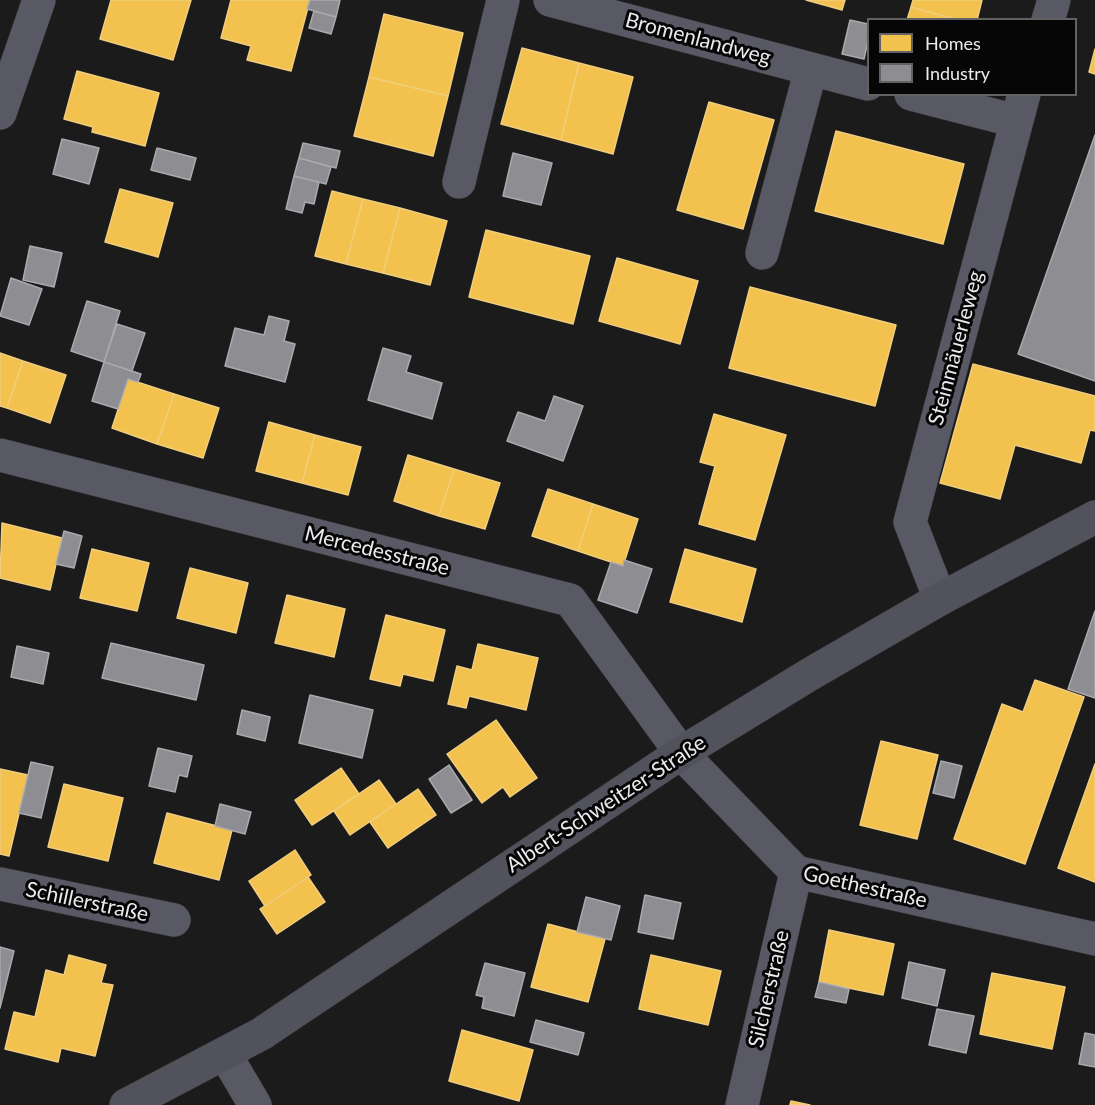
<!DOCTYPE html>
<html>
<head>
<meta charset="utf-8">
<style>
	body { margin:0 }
	#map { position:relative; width:1095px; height:1105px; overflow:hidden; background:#1b1b1c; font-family:Lato,sans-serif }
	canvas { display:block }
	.legend { position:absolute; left:867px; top:18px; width:210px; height:78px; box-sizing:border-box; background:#060607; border:2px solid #626263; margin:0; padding:8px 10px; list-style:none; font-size:18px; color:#ebebee }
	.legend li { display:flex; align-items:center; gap:12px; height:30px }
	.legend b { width:30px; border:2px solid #626263 }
</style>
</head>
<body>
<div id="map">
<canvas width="1095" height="1105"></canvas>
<ul class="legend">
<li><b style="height:16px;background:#f2c14e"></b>Homes</li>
<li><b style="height:16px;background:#8d8d92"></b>Industry</li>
</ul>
</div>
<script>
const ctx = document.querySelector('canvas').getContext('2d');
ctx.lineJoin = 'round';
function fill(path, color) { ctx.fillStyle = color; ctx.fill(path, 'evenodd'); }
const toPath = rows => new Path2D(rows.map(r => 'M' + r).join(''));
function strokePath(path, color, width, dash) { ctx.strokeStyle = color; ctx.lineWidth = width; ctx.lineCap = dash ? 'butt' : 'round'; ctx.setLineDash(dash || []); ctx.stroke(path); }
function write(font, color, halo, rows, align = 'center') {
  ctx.font = font + ' Lato,sans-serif'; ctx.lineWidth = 6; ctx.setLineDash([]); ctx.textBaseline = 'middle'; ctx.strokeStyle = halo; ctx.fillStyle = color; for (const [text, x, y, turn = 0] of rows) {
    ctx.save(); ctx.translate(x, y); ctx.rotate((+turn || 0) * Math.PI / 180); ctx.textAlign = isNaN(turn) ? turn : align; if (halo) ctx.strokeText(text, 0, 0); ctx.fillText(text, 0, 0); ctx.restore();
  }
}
const homes = toPath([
	[111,0,191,0,173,60,100,39,111,0],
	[231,0,310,0,291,71,247,60,251,46,221,38,231,0],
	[806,0,845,0,842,10,806,0],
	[913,0,982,0,977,20,958,20,911,7,913,0],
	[911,7,958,20,907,20,911,7],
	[384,14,463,33,448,96,369,77,384,14],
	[522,48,579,63,561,140,501,124,522,48],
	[1095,49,1095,74,1089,72,1095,49],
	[579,63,633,77,613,154,561,140,579,63],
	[77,71,159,93,145,146,92,132,93,127,64,119,77,71],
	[369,77,448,96,433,156,354,136,369,77],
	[709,102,774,120,743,229,677,210,709,102],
	[836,131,964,164,943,244,815,211,836,131],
	[120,189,173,203,158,257,105,242,120,189],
	[332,191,363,199,346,264,315,256,332,191],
	[363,199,400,208,383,273,346,264,363,199],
	[400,208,447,221,430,285,383,273,400,208],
	[486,230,590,256,573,324,469,297,486,230],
	[617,258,698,281,680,344,599,321,617,258],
	[750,287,896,325,875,406,729,368,750,287],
	[0,353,23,361,7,408,0,406,0,353],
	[23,361,66,375,50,423,7,408,23,361],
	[973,364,1095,396,1095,431,1090,430,1081,463,1015,445,1000,499,940,483,973,364],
	[128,379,174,394,157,444,112,428,128,379],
	[174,394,219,408,203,458,157,444,174,394],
	[714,414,786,435,755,540,699,524,715,466,700,462,714,414],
	[269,422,315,435,302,483,256,471,269,422],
	[315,435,361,447,348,495,302,483,315,435],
	[408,455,454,469,439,516,394,501,408,455],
	[454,469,500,483,485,529,439,516,454,469],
	[548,489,593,504,578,551,532,536,548,489],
	[593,504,638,519,623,566,578,551,593,504],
	[2,523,62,538,50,590,0,578,2,523],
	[92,549,149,563,137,611,80,598,92,549],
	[685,549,756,569,742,622,670,602,685,549],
	[190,568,248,583,236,633,177,618,190,568],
	[287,595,345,609,334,657,275,643,287,595],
	[386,615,445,630,433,681,403,674,400,686,370,679,386,615],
	[478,644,538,658,526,710,469,696,466,708,448,704,457,666,472,670,478,644],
	[1035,680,1084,697,1025,864,954,839,1002,704,1023,712,1035,680],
	[496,720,537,778,510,797,503,787,482,803,447,754,496,720],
	[881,741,938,755,917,839,860,825,881,741],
	[1095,764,1095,882,1058,868,1095,764],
	[341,768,359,794,312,825,295,800,341,768],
	[0,769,28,775,9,856,0,854,0,769],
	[379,780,396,804,350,835,334,811,379,780],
	[64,784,123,798,108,861,48,847,64,784],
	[418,789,436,815,388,848,370,822,418,789],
	[167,813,232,830,219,880,154,863,167,813],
	[295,850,311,875,265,906,249,881,295,850],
	[308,877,325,902,277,934,260,909,308,877],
	[548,924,605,939,588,1002,531,987,548,924],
	[829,930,894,944,883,995,819,982,829,930],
	[69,955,106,965,101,983,113,985,95,1056,61,1048,58,1062,5,1049,14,1012,35,1017,46,970,64,975,69,955],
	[651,955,721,971,708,1025,639,1009,651,955],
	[992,973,1065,987,1052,1049,980,1034,992,973],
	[462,1030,533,1050,519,1101,449,1081,462,1030],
	[791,1101,810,1105,790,1105,791,1101]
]);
const industry = toPath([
	[310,0,340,0,336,17,307,9,310,0],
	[314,11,336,17,331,34,309,28,314,11],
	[850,20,868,24,868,41,864,59,842,54,850,20],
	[1095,135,1095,381,1018,354,1095,135],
	[62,139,99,148,89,184,53,174,62,139],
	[303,143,340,151,336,168,299,158,303,143],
	[157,148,196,158,190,180,151,170,157,148],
	[513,153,552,163,541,205,503,196,513,153],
	[299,158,331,167,326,184,294,176,299,158],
	[294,176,319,182,314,204,305,202,302,213,286,209,294,176],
	[30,246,62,253,54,287,23,280,30,246],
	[11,278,42,289,29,325,0,316,11,278],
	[87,301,120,311,104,362,71,351,87,301],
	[269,316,289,321,284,341,295,344,285,382,225,366,235,328,264,335,269,316],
	[117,324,145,333,132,371,104,362,117,324],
	[383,348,411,356,406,372,442,383,432,419,368,400,383,348],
	[104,362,141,374,138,382,128,379,118,409,92,401,104,362],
	[554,396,583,406,563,461,507,441,518,412,545,421,554,396],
	[64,531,82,536,74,568,56,564,64,531],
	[624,560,652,569,637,613,598,600,611,562,623,566,624,560],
	[1095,611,1095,698,1068,689,1095,611],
	[111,643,204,665,196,700,102,678,111,643],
	[17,646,49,653,43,684,11,677,17,646],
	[310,695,373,710,362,758,299,743,310,695],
	[242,710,270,717,265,741,237,734,242,710],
	[158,748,192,756,187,777,179,775,175,792,149,786,158,748],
	[941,761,962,766,954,798,933,793,941,761],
	[31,762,53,767,41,818,19,813,31,762],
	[449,765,472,800,451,813,429,779,449,765],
	[220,804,251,812,245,834,215,826,220,804],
	[645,895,681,903,673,939,638,932,645,895],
	[586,897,620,906,611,940,577,932,586,897],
	[0,947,14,951,0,1008,0,947],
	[909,962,945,970,937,1006,902,998,909,962],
	[485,963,525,973,514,1016,482,1008,484,997,476,995,485,963],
	[819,982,849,989,846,1003,815,997,819,982],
	[937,1009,974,1016,966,1053,929,1045,937,1009],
	[536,1020,584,1033,578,1055,530,1042,536,1020],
	[1085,1033,1095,1035,1095,1067,1079,1064,1085,1033]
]);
const street = toPath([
	[550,0,868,84],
	[1048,20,1054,0],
	[911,94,1016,121],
	[0,113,39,0],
	[459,182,503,0],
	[762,253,811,69],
	[0,455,570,600,681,753,796,872,1095,939],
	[940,599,910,522,1024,94],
	[0,884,174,920],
	[225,1054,255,1105],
	[742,1105,796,872]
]);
const secondary = toPath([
	[126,1105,261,1034,681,753,812,673,940,599,1095,517]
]);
const streetNames = [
	["Bromenlandweg",698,39,15],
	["Steinmäuerleweg",956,348,-75],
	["Mercedesstraße",377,551,14],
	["Albert-Schweitzer-Straße",606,804,-33],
	["Goethestraße",865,887,13],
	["Schillerstraße",87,902,12],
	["Silcherstraße",769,989,-77]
];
fill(homes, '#f2c14e');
strokePath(homes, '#f0ce7e', 1.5);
fill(industry, '#8d8d92');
strokePath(industry, '#a9a9ae', 1.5);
strokePath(street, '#383839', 34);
strokePath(secondary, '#383839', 34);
strokePath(street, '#595865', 33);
strokePath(secondary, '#52525d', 33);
write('21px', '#ebebee', '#060607', streetNames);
</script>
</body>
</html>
